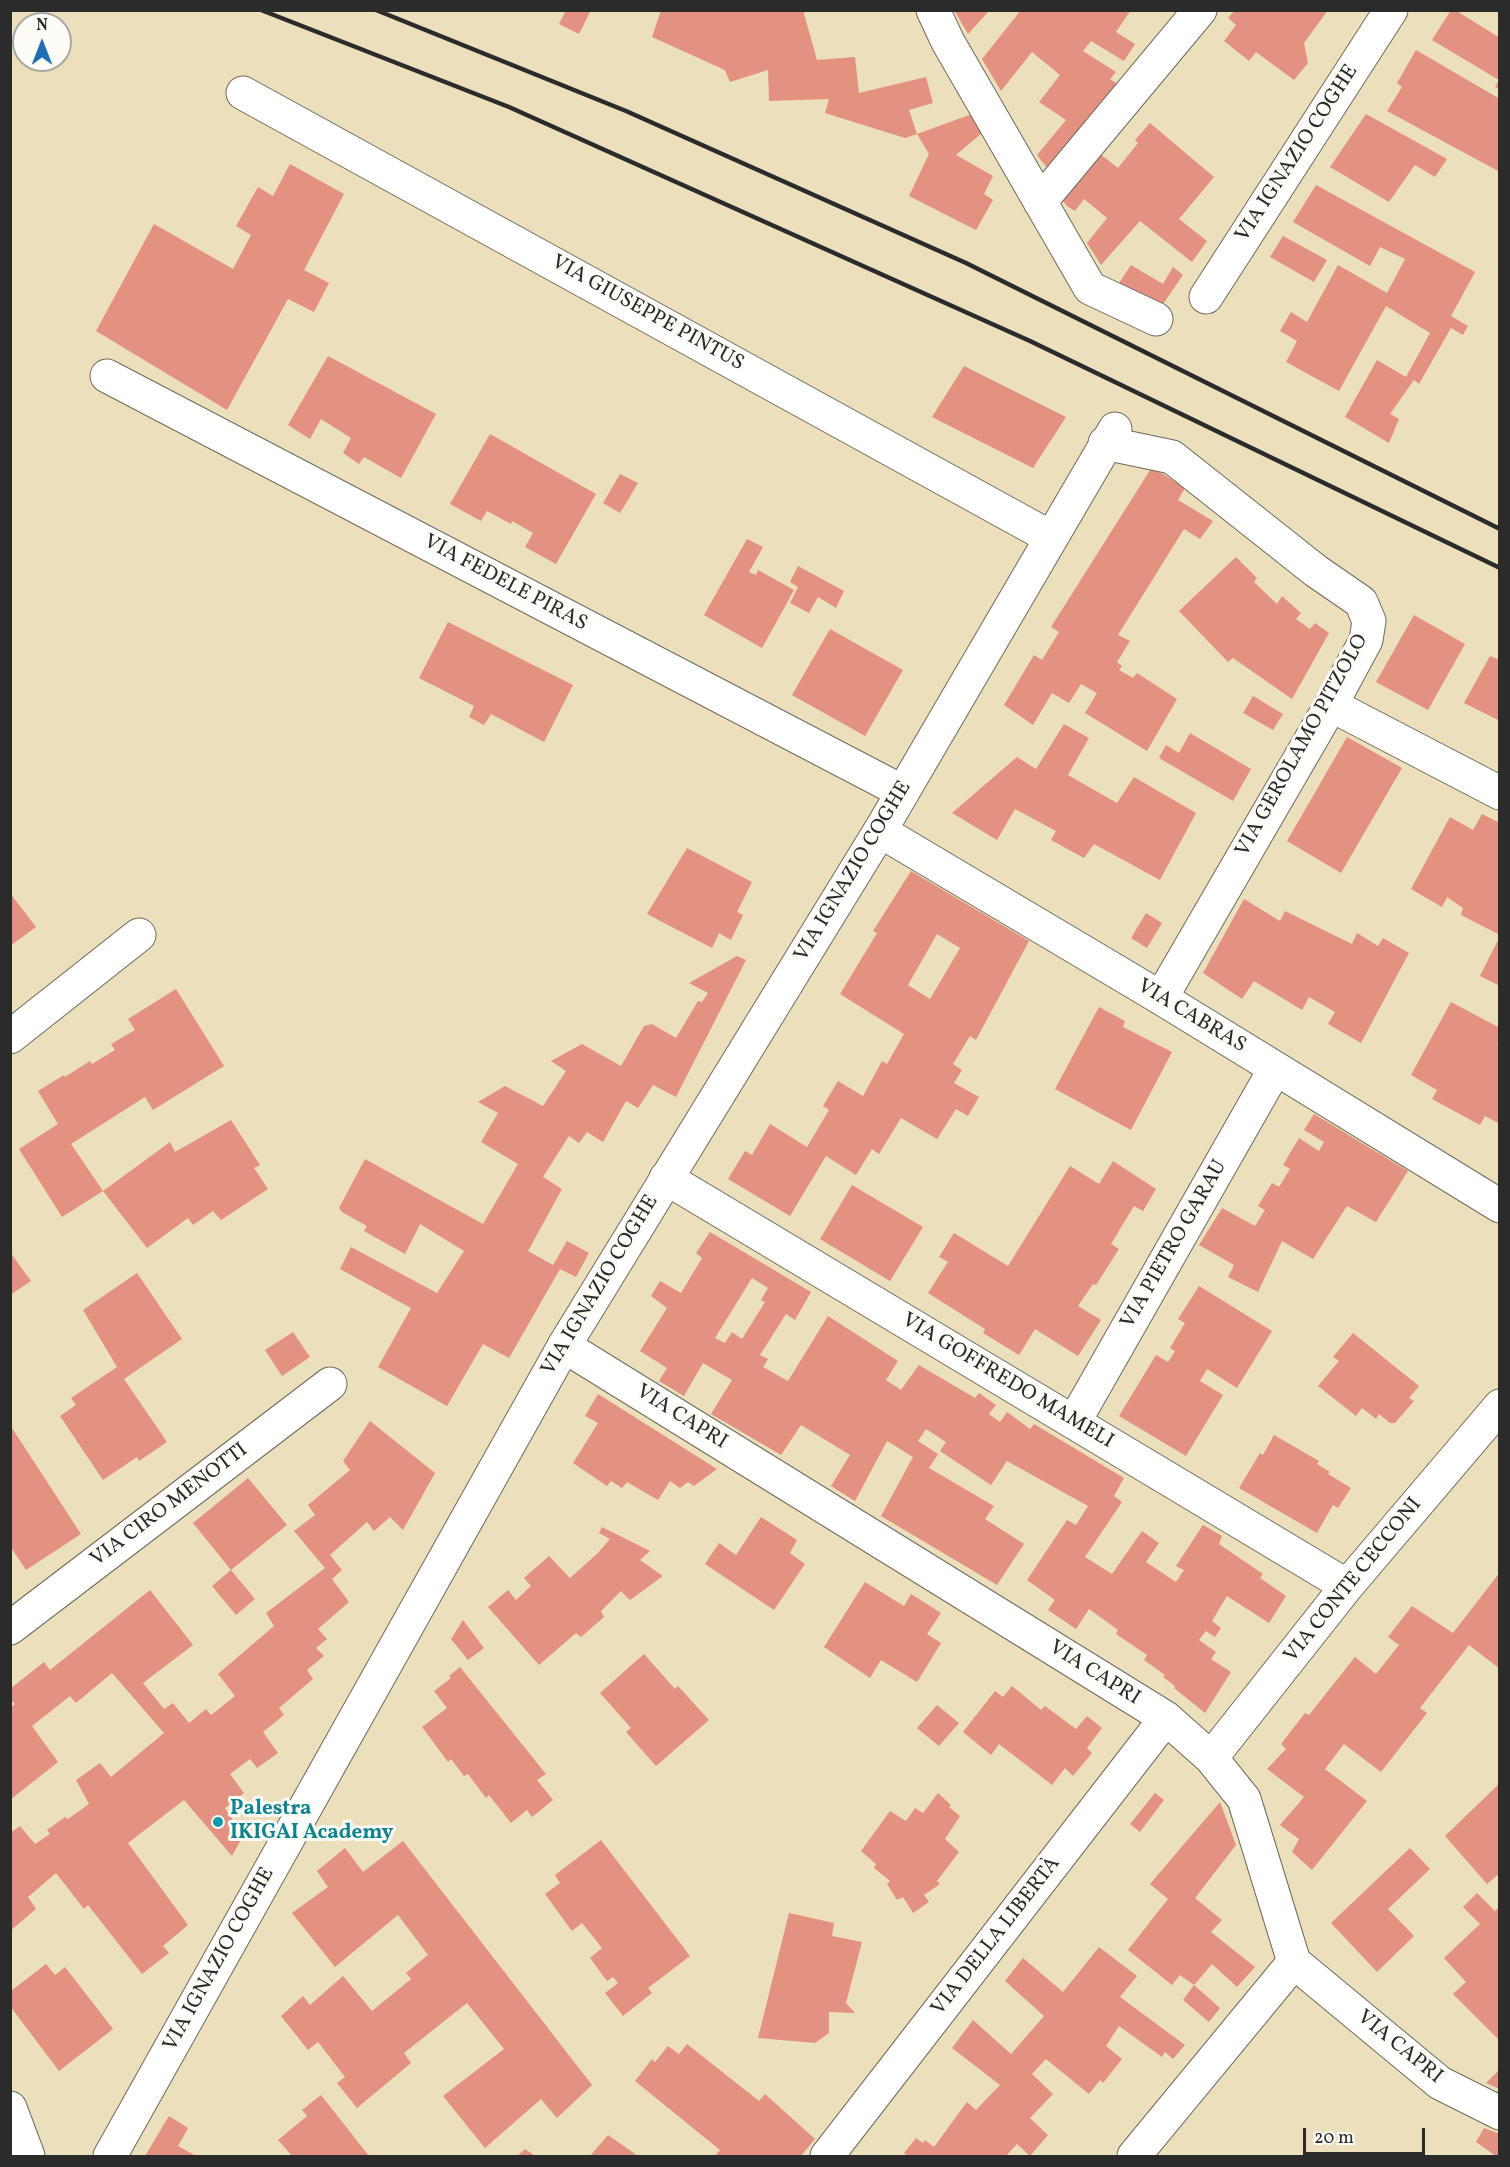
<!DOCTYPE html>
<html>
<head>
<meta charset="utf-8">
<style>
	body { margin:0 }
	#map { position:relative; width:1510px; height:2167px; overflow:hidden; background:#ecdfbc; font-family:Vollkorn,serif }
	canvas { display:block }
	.frame { position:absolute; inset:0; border:12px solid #2b2b2b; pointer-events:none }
	.north { position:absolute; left:12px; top:12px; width:60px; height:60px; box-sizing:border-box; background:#fdfcf7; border:2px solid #a9a8a5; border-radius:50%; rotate:0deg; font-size:16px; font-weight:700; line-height:24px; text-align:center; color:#2b2b2b }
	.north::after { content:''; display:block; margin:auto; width:21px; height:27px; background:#1f6fb2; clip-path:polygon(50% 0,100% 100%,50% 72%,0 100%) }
	.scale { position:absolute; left:1303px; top:2128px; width:122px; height:27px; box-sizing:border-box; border:3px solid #2b2b2b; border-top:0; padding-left:8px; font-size:18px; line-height:21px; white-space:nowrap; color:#2b2b2b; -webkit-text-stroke:4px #fdfcf7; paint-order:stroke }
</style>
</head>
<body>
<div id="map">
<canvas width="1510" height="2167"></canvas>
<div class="frame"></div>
<div class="north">N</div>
<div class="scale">20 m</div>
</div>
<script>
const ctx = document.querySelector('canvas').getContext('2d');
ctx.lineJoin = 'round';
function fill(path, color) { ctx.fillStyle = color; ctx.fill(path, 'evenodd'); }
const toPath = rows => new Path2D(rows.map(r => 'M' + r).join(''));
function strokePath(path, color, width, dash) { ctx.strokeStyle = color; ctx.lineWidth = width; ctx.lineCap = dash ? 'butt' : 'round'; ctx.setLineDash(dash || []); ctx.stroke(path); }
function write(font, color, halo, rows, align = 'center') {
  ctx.font = font + ' Vollkorn,serif'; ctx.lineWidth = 6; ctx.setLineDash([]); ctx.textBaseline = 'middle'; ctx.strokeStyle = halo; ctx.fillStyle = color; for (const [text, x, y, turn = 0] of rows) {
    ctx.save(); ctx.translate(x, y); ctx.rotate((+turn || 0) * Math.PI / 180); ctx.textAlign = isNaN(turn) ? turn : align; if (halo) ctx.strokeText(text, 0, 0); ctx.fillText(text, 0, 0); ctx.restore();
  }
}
const building = toPath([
	[566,10,591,10,579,34,559,24],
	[661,10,803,10,817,60,855,57,859,93,926,77,933,103,909,110,917,134,905,138,825,113,829,99,769,101,768,70,730,82,725,70,652,37],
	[954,10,990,10,968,34],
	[1021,10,1131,10,1116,32,1135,44,1124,61,1091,41,1083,51,1116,72,1110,79,1122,87,1052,174,1037,155,1066,120,1039,102,1060,75,1032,52,1001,91,982,59],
	[1235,10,1328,10,1304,43,1308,63,1294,80,1256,52,1249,61,1224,41,1236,25,1228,18],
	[1451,10,1455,10,1500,38,1500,89,1495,87,1499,80,1432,40],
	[1416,50,1500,99,1500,172,1387,111,1402,87,1397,83],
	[972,114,983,132,956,155,993,176,984,194,993,200,976,230,909,196,929,154,917,134],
	[1366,114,1447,159,1435,177,1415,165,1389,202,1330,167],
	[1150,123,1214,177,1179,219,1207,241,1192,262,1140,221,1101,265,1087,243,1107,218,1084,199,1075,211,1067,206,1058,194,1094,149,1118,168,1138,143,1135,140],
	[290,164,344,194,304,270,329,283,314,312,288,299,227,410,96,331,154,224,233,269,251,235,236,226,258,187,273,196],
	[1316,185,1475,272,1451,316,1468,326,1463,335,1451,328,1419,384,1414,380,1390,414,1399,419,1389,443,1345,417,1377,360,1406,377,1430,333,1386,306,1339,391,1286,362,1297,341,1280,331,1291,312,1307,322,1338,265,1387,293,1405,259,1380,247,1370,266,1293,222],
	[1283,236,1327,260,1314,282,1270,257],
	[1131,265,1163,284,1173,267,1183,275,1159,310,1117,286],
	[328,356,436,414,401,478,364,457,359,464,343,453,351,438,321,419,310,439,288,425],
	[964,366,1066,417,1033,468,932,417],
	[490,434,596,494,556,564,525,547,533,533,512,521,511,524,487,511,481,521,450,504],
	[1152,467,1185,488,1178,500,1213,521,1200,539,1184,529,1118,635,1130,641,1117,662,1122,666,1119,670,1133,678,1137,673,1177,699,1147,751,1085,713,1097,693,1081,684,1069,703,1052,693,1033,725,1004,705,1034,655,1042,660,1059,632,1051,627],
	[620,474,638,483,620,513,603,503],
	[747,539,763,547,749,572,756,575,758,570,794,590,762,648,704,615],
	[1236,557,1257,578,1254,582,1277,604,1282,596,1301,613,1296,619,1310,629,1315,623,1329,633,1292,699,1233,658,1228,662,1179,611],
	[798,566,844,591,836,608,818,597,809,613,790,603,798,587,790,582],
	[1414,615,1465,644,1428,710,1376,682],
	[448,622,573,685,544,742,491,714,484,725,469,717,474,706,419,678],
	[830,629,903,670,865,736,792,695],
	[1490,656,1500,660,1500,721,1464,703],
	[1253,696,1283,714,1273,730,1243,713],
	[1064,724,1089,738,1068,775,1117,803,1134,777,1196,813,1160,880,1094,844,1084,858,1051,840,1056,831,1015,809,997,840,952,813,1017,757,1036,769],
	[1190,733,1251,769,1233,801,1159,758,1166,745,1179,753],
	[1347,737,1402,768,1341,873,1287,841],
	[1482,814,1500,823,1500,935,1461,915,1463,908,1447,897,1442,907,1411,889,1450,817,1473,830],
	[687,848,752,882,737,912,743,915,731,940,719,933,712,948,647,914],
	[911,871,1029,941,976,1040,970,1036,953,1064,962,1070,954,1083,979,1097,968,1116,956,1109,937,1139,901,1118,879,1154,872,1149,856,1175,826,1156,790,1216,728,1179,745,1151,752,1155,770,1124,807,1147,829,1110,823,1106,838,1081,863,1096,882,1061,887,1064,904,1034,840,994,877,933,873,931],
	[937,934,960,948,930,999,908,985],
	[10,893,36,927,10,946],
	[1244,899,1280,921,1285,911,1352,944,1357,933,1378,946,1383,938,1409,953,1361,1043,1328,1024,1335,1012,1309,997,1302,1010,1254,981,1242,999,1203,973],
	[1146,913,1162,923,1147,948,1131,938],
	[1500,936,1500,986,1480,976],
	[737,956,746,960,676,1097,653,1085,638,1108,626,1101,603,1142,587,1132,579,1143,569,1136,543,1177,562,1189,528,1251,553,1265,567,1241,589,1253,576,1277,560,1269,509,1358,483,1344,447,1406,378,1367,411,1308,340,1269,351,1247,437,1293,464,1251,420,1224,405,1254,364,1231,367,1226,342,1212,339,1208,365,1159,483,1224,518,1164,481,1142,498,1113,478,1102,505,1086,543,1106,566,1071,551,1061,582,1044,621,1066,644,1026,652,1024,676,1038,698,1001,702,1002,708,993,689,983],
	[176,989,224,1066,153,1110,145,1097,71,1144,103,1191,62,1217,19,1149,58,1124,38,1091,64,1075,65,1077,90,1061,92,1064,115,1050,111,1044,135,1030,128,1019],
	[1451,1002,1500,1028,1500,1040,1497,1045,1500,1047,1500,1124,1485,1116,1480,1125,1432,1099,1437,1090,1411,1075],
	[1099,1007,1125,1021,1123,1027,1172,1052,1131,1130,1055,1089],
	[1314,1114,1408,1171,1376,1222,1347,1206,1313,1259,1282,1241,1258,1292,1228,1277,1234,1265,1199,1245,1222,1208,1255,1226,1265,1210,1258,1206,1272,1183,1279,1187,1290,1169,1283,1165,1299,1138,1319,1151,1324,1142,1304,1130],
	[231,1120,260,1165,254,1168,268,1189,221,1220,213,1211,193,1225,188,1218,147,1248,103,1191,170,1142,175,1152],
	[1113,1161,1156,1189,1143,1211,1134,1206,1111,1244,1119,1249,1096,1285,1093,1284,1078,1306,1101,1320,1078,1356,1035,1329,1019,1355,983,1333,985,1329,928,1293,948,1262,939,1257,954,1233,1008,1266,1070,1166,1099,1184],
	[852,1185,923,1227,890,1281,820,1239],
	[710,1232,811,1292,795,1320,786,1314,760,1355,768,1359,763,1367,788,1381,828,1316,898,1361,886,1380,901,1390,919,1365,975,1398,979,1393,996,1405,989,1414,1000,1422,1007,1412,1030,1429,1034,1424,1124,1478,1114,1496,1122,1502,1085,1557,1112,1574,1142,1531,1159,1543,1146,1562,1176,1582,1184,1570,1176,1566,1203,1525,1222,1536,1219,1544,1263,1574,1260,1578,1286,1596,1269,1623,1227,1596,1212,1621,1221,1628,1215,1637,1206,1631,1199,1640,1216,1652,1211,1659,1231,1672,1205,1713,1174,1688,1175,1686,1163,1677,1165,1675,1144,1660,1147,1655,1116,1634,1118,1630,1089,1609,1076,1629,1048,1610,1055,1600,1027,1580,1067,1520,1076,1525,1088,1506,1007,1461,991,1485,940,1451,946,1442,926,1429,918,1441,938,1454,929,1468,994,1506,985,1519,1024,1544,997,1585,881,1516,913,1457,887,1441,855,1501,831,1486,850,1455,801,1425,781,1455,711,1414,732,1380,703,1363,684,1396,659,1381,667,1368,640,1351,667,1308,651,1296,660,1281,681,1293,702,1258,696,1253],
	[752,1278,768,1288,761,1300,765,1302,742,1339,732,1332,725,1343,715,1338],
	[10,1252,31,1281,10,1295],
	[137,1273,182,1339,124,1379,167,1442,139,1461,137,1457,103,1480,60,1416,76,1405,71,1398,117,1367,83,1310],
	[1199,1286,1272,1331,1237,1388,1207,1369,1200,1381,1223,1395,1186,1456,1119,1416,1156,1355,1168,1362,1175,1351,1170,1348,1185,1323,1178,1319],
	[293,1332,310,1357,282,1376,265,1350],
	[1353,1333,1419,1386,1409,1398,1414,1401,1395,1423,1390,1423,1379,1414,1376,1419,1362,1408,1356,1416,1318,1386,1339,1361,1333,1357],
	[598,1394,717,1469,694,1486,688,1482,680,1488,670,1481,658,1500,627,1482,622,1488,611,1481,607,1486,573,1463,598,1423,585,1416],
	[370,1421,435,1473,403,1530,390,1517,374,1531,367,1522,330,1555,342,1570,332,1579,349,1602,318,1629,327,1639,316,1648,324,1656,307,1670,313,1679,279,1708,284,1715,263,1732,278,1753,257,1768,250,1759,230,1774,244,1793,225,1808,243,1836,232,1856,184,1800,128,1843,188,1925,163,1946,169,1953,142,1974,88,1905,84,1909,56,1873,28,1897,36,1909,10,1931,10,1833,20,1826,35,1844,50,1834,47,1830,65,1817,68,1819,89,1804,76,1780,100,1763,111,1777,164,1733,112,1673,76,1703,70,1696,32,1726,58,1762,10,1800,10,1708,15,1704,10,1699,10,1689,44,1662,50,1670,150,1590,193,1645,143,1683,164,1709,173,1703,189,1723,206,1709,211,1715,235,1696,218,1674,274,1626,266,1613,325,1568,294,1531,315,1515,308,1505,350,1470,343,1461],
	[10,1425,81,1534,26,1570,10,1546],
	[1274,1435,1319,1461,1317,1464,1330,1472,1328,1474,1351,1488,1338,1508,1333,1505,1317,1533,1239,1488,1260,1453,1263,1455],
	[248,1478,287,1525,231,1570,193,1523],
	[761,1517,797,1540,790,1553,805,1564,774,1610,705,1564,719,1543,736,1555],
	[602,1527,650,1551,640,1560,663,1576,630,1600,621,1591,601,1611,604,1617,581,1637,576,1633,539,1665,488,1607,508,1590,516,1600,531,1586,524,1578,549,1556,570,1578,598,1553,610,1539,599,1533],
	[231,1570,255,1599,236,1615,212,1586],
	[1500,1572,1500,1669,1469,1645,1420,1708,1427,1713,1381,1772,1344,1744,1325,1769,1367,1801,1312,1870,1292,1852,1299,1839,1280,1825,1304,1797,1267,1769,1286,1749,1281,1744,1305,1713,1309,1715,1355,1657,1376,1674,1399,1645,1388,1637,1412,1606,1453,1633],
	[865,1582,904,1606,911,1594,941,1613,927,1634,941,1643,917,1682,881,1660,870,1678,824,1647],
	[463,1620,484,1648,468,1660,451,1639],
	[644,1654,675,1689,678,1686,709,1720,656,1766,626,1732,631,1728,600,1693],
	[460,1667,546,1774,537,1780,553,1800,532,1817,527,1810,511,1823,489,1795,486,1798,468,1774,464,1776,451,1759,448,1762,422,1727,447,1708,434,1691,451,1678,449,1676],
	[1012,1686,1041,1710,1045,1706,1076,1729,1087,1716,1102,1728,1087,1748,1092,1753,1073,1776,1065,1768,1052,1785,999,1744,991,1755,963,1732,995,1691,1003,1697],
	[937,1705,959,1723,939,1746,917,1728],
	[1500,1783,1500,1873,1487,1884,1445,1836],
	[938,1793,951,1805,949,1807,960,1816,945,1839,959,1852,937,1881,940,1884,924,1895,929,1902,913,1913,903,1897,897,1900,887,1884,890,1881,874,1868,876,1864,861,1851,890,1811,906,1821,915,1808,923,1813],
	[1155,1793,1164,1800,1140,1832,1130,1824],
	[1220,1802,1236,1845,1195,1898,1222,1920,1211,1932,1255,1967,1237,1987,1212,1964,1194,1985,1220,2008,1209,2022,1183,2000,1194,1985,1180,1975,1172,1985,1128,1950,1168,1899,1150,1884],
	[601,1840,690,1956,648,1988,652,1993,623,2016,605,1993,618,1983,613,1977,607,1981,590,1958,602,1948,582,1923,572,1931,545,1894,560,1883,555,1875],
	[403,1841,592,2085,557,2118,541,2099,485,2148,443,2096,504,2049,467,2003,404,2053,411,2063,357,2108,337,2083,345,2077,318,2042,308,2050,281,2016,303,1996,310,2005,343,1976,372,2011,411,1979,406,1973,428,1955,398,1915,335,1967,292,1913,328,1887,317,1871,345,1848,363,1872],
	[1410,1848,1430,1869,1388,1909,1414,1936,1377,1972,1331,1923],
	[1477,1893,1495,1911,1498,1908,1500,1909,1500,2041,1453,1994,1466,1982,1444,1958,1480,1924,1463,1907],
	[789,1913,834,1923,832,1936,862,1942,846,2003,855,2013,829,2012,829,2033,815,2043,758,2038],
	[1099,1947,1137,1976,1120,1997,1185,2045,1173,2059,1165,2052,1162,2057,1119,2026,1106,2046,1122,2059,1103,2083,1100,2080,1089,2094,1046,2059,1032,2074,1053,2094,1030,2118,1048,2135,1030,2156,1017,2144,1006,2156,908,2156,904,2153,916,2138,923,2143,925,2140,934,2147,967,2102,976,2110,1000,2085,952,2048,973,2020,1011,2054,1044,2016,1005,1981,1023,1958,1063,1992],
	[46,1964,55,1975,65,1967,113,2029,59,2071,10,2006,11,1991],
	[687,2044,759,2101,765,2094,815,2139,801,2156,715,2156,720,2150,635,2081,652,2059,655,2062,668,2046,679,2054],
	[1500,2069,1500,2089,1486,2083],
	[321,2095,369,2156,292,2156,278,2140,307,2116,302,2110],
	[169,2116,188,2128,178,2146,196,2156,145,2156],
	[1484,2128,1500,2134,1500,2156,1496,2156,1476,2142],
	[608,2135,638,2156,590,2156],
	[525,2149,535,2156,517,2156]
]);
const minor = toPath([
	[933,10,948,42,1090,288,1156,319],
	[243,93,1050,537],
	[1040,202,1200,10],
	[1206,297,1391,10],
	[107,376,903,792],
	[1105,443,1172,457,1316,571,1361,602,1369,621,1366,640,1331,705,1161,998],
	[1331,705,1500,793],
	[880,831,1115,429],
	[10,1037,139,935],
	[666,1178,1347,1586],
	[564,1346,1166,1718,1211,1758,1244,1799,1294,1962,1440,2083,1500,2113],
	[1074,1422,1275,1069],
	[10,1628,330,1384],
	[1211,1758,1347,1586,1500,1406],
	[10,2108,28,2156],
	[827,2156,1166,1718],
	[1134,2156,1294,1962]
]);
const tertiary = toPath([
	[110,2156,564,1346,880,831,1161,998,1500,1206]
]);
const rail = toPath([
	[261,10,509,107,1030,341,1500,568],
	[376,10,626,111,966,263,1500,529]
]);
const markers = [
	[218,1822,6,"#0f9aa8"]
];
const streetNames = [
	["VIA IGNAZIO COGHE",1298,154,-57],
	["VIA GIUSEPPE PINTUS",647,314,29],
	["VIA FEDELE PIRAS",505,584,28],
	["VIA GEROLAMO PITZOLO",1303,746,-61],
	["VIA IGNAZIO COGHE",854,872,-59],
	["VIA CABRAS",1191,1017,31],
	["VIA PIETRO GARAU",1175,1245,-60],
	["VIA IGNAZIO COGHE",601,1286,-59],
	["VIA GOFFREDO MAMELI",1007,1382,31],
	["VIA CAPRI",681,1418,32],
	["VIA CIRO MENOTTI",170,1506,-37],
	["VIA CONTE CECCONI",1354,1581,-51],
	["VIA CAPRI",1094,1674,32],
	["VIA DELLA LIBERTÀ",997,1937,-52],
	["VIA IGNAZIO COGHE",220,1960,-61],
	["VIA CAPRI",1399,2048,39]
];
const cultureNames = [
	["Palestra",230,1810],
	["IKIGAI Academy",230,1834]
];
fill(building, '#e39180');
strokePath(minor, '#6f6a5e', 35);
strokePath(tertiary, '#6f6a5e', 35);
strokePath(minor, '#fff', 33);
strokePath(tertiary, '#fff', 33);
strokePath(rail, '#2b2b2b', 4.5);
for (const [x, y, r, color] of markers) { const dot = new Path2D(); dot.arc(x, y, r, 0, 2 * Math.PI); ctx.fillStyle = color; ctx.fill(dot); strokePath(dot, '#fdfcf7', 2); }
write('21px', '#2b2b2b', '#fdfcf7', streetNames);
write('bold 21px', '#0d838f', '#fdfcf7', cultureNames, 'left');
</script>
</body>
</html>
